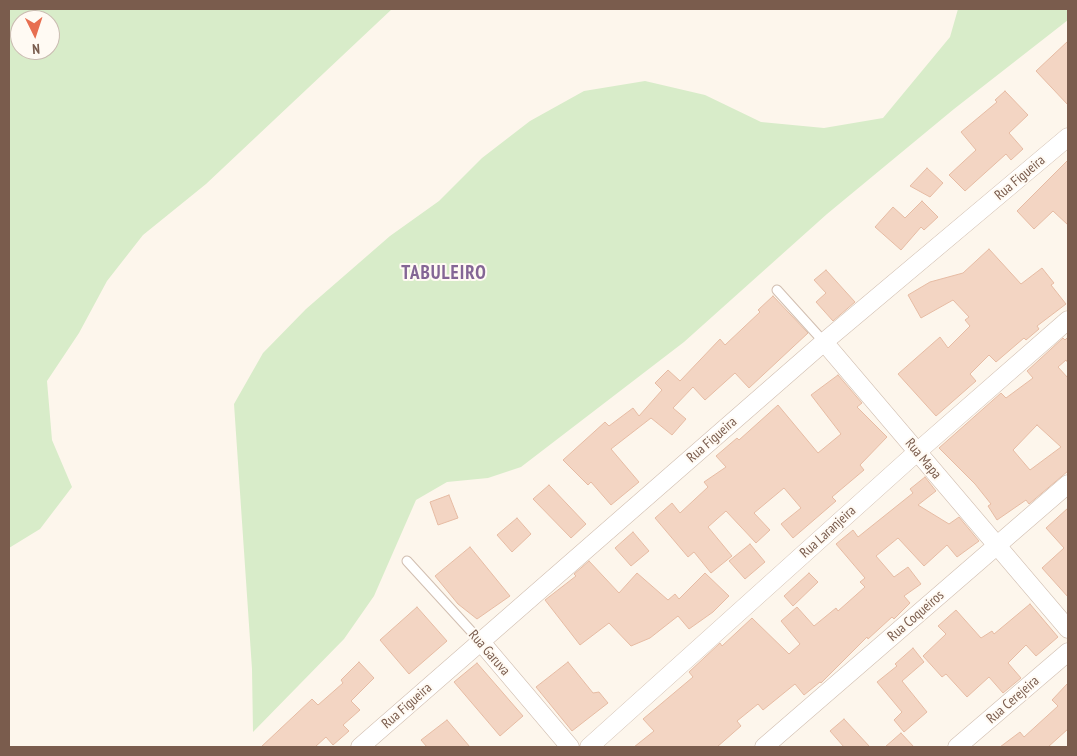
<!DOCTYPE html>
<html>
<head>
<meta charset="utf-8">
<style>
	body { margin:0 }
	#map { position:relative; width:1077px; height:756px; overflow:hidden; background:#fdf6ec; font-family:"PT Sans Narrow",sans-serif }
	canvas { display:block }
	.frame { position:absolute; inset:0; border:10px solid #7a5c4d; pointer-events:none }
	.north { position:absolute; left:10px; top:10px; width:50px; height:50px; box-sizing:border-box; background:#fffaf3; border:1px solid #cabbb1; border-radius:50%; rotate:176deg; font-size:14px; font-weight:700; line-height:20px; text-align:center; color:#7a5c4d }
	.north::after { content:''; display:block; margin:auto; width:18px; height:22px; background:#e76f51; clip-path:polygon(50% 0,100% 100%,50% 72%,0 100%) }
</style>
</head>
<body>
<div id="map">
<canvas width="1077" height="756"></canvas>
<div class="frame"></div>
<div class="north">N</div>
</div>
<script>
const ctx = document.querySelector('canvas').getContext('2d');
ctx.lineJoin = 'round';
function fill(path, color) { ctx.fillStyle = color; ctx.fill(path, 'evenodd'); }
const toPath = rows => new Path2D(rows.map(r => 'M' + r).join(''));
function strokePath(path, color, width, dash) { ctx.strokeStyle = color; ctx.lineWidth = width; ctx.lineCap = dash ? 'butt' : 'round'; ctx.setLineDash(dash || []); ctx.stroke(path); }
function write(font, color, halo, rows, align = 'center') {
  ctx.font = font + ' "PT Sans Narrow",sans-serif'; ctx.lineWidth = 4; ctx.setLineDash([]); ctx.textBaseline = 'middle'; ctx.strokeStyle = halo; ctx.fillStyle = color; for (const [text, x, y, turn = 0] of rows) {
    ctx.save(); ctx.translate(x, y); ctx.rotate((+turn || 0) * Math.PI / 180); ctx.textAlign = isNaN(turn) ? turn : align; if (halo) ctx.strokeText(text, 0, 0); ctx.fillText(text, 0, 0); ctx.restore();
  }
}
const green = toPath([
	[9,9,392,9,206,184,143,235,107,281,79,333,47,381,52,440,72,487,40,529,9,548],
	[20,20,50,20,50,50,20,50],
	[958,9,1068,9,1068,20,954,109,827,214,684,342,521,467,488,478,447,482,416,500,374,596,344,639,253,732,252,669,234,404,263,353,306,309,390,236,439,201,482,158,530,121,584,91,645,81,705,95,761,122,824,128,883,118,950,37]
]);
const building = toPath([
	[1068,41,1068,105,1036,71,1068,41],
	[1005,91,1028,115,1009,133,1023,149,1011,160,1006,154,965,191,949,175,976,150,961,132,997,102,995,100,1005,91],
	[1068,160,1068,225,1053,211,1034,229,1017,211,1068,160],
	[927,168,943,183,930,197,910,186,927,168],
	[922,201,938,217,924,230,921,227,901,250,875,227,893,207,905,218,922,201],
	[989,249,1021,284,1042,268,1054,283,1051,285,1066,304,1037,326,1039,329,1026,340,1024,338,996,362,989,355,970,374,976,381,936,416,898,374,940,337,948,348,970,326,965,320,969,317,953,300,921,318,908,295,930,282,963,273,989,249],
	[826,270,855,302,833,321,816,302,826,293,814,280,826,270],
	[773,296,808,333,749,388,735,373,705,400,693,387,673,408,686,419,672,435,651,418,611,449,639,482,611,505,591,482,588,485,563,460,605,422,609,426,633,408,639,416,662,390,655,383,668,370,680,381,720,339,725,345,760,312,758,310,773,296],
	[1068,337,1068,363,1066,360,1058,367,1068,378,1068,471,1029,504,1026,500,997,520,988,506,991,504,975,484,939,448,1001,393,1006,398,1033,378,1027,371,1063,338,1065,340,1068,337],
	[1037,425,1061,447,1030,470,1013,450,1037,425],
	[838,375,862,403,857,407,887,437,860,465,864,470,832,497,836,501,793,538,781,524,801,508,784,488,754,513,770,530,756,543,726,511,708,527,732,556,711,573,694,552,688,557,655,518,672,503,680,513,708,487,704,482,726,467,716,456,737,438,739,440,778,405,818,453,841,434,811,395,838,375],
	[925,477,936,491,918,505,949,524,959,517,979,541,957,557,947,545,924,566,898,538,876,556,894,577,908,567,921,584,904,596,910,603,894,619,892,617,868,639,867,637,821,683,820,682,804,695,795,684,763,710,758,704,737,721,741,726,717,747,634,747,654,731,643,719,693,677,689,672,720,643,722,646,752,618,789,654,800,644,781,621,797,607,814,626,836,608,838,611,865,587,860,582,865,578,836,544,853,530,858,537,913,493,910,489,925,477],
	[549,485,586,524,571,538,533,499,549,485],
	[449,495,458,518,438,525,430,502,449,495],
	[1068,508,1068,597,1042,568,1064,548,1046,528,1068,508],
	[517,518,531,534,512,552,497,535,517,518],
	[633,532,649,551,631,566,615,548,633,532],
	[750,544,765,562,745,579,729,561,750,544],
	[470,547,510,596,477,619,458,604,435,576,470,547],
	[589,561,619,593,637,573,668,600,675,594,679,599,705,573,729,596,713,612,689,629,678,616,650,638,631,646,609,623,580,645,545,600,576,576,574,574,589,561],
	[809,573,818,582,793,606,784,596,809,573],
	[1030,604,1058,637,1036,656,1026,645,1008,663,1021,678,1003,693,989,677,967,697,946,674,942,677,923,656,946,634,938,626,956,610,981,638,992,631,994,634,1030,604],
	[417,607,447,641,409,674,380,640,417,607],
	[913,648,924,662,902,681,927,712,904,732,894,720,902,712,877,682,897,666,895,664,913,648],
	[359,662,374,678,351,701,360,710,343,725,349,731,333,745,326,737,315,747,261,747,312,699,318,705,343,683,341,680,359,662],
	[568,662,593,693,599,692,608,703,572,731,536,687,568,662],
	[477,663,523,716,500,736,454,682,477,663],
	[1068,683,1068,729,1048,747,1000,747,1020,732,1024,737,1058,706,1052,700,1068,683],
	[844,719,870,747,844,747,830,731,844,719],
	[447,720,470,747,427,747,421,740,447,720],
	[901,733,914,747,885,747,901,733]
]);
const service = toPath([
	[777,290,824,342],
	[407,561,481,642]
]);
const minor = toPath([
	[824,342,1068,629],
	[481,642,570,747],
	[360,747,824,342,1068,137],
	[589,747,917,452,1068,320],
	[764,747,1068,484],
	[957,747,1068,652]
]);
const streetNames = [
	["Rua Figueira",1020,178,-40],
	["Rua Figueira",712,440,-41],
	["Rua Mapa",923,459,50],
	["Rua Laranjeira",828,532,-42],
	["Rua Coqueiros",916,616,-41],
	["Rua Garuva",489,653,49],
	["Rua Cerejeira",1013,700,-41],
	["Rua Figueira",407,706,-41]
];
const districtNames = [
	["TABULEIRO",444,274]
];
fill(green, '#d8ecc9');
fill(building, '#f3d5c3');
strokePath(building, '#e6bba3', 1);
strokePath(service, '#d1beb0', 11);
strokePath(minor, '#d1beb0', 19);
strokePath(service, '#fff', 9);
strokePath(minor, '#fff', 18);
write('14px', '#7a5c4d', '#fffaf3', streetNames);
ctx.letterSpacing = '1px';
write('bold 19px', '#846695', '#fffaf3', districtNames);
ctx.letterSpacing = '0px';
</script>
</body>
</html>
